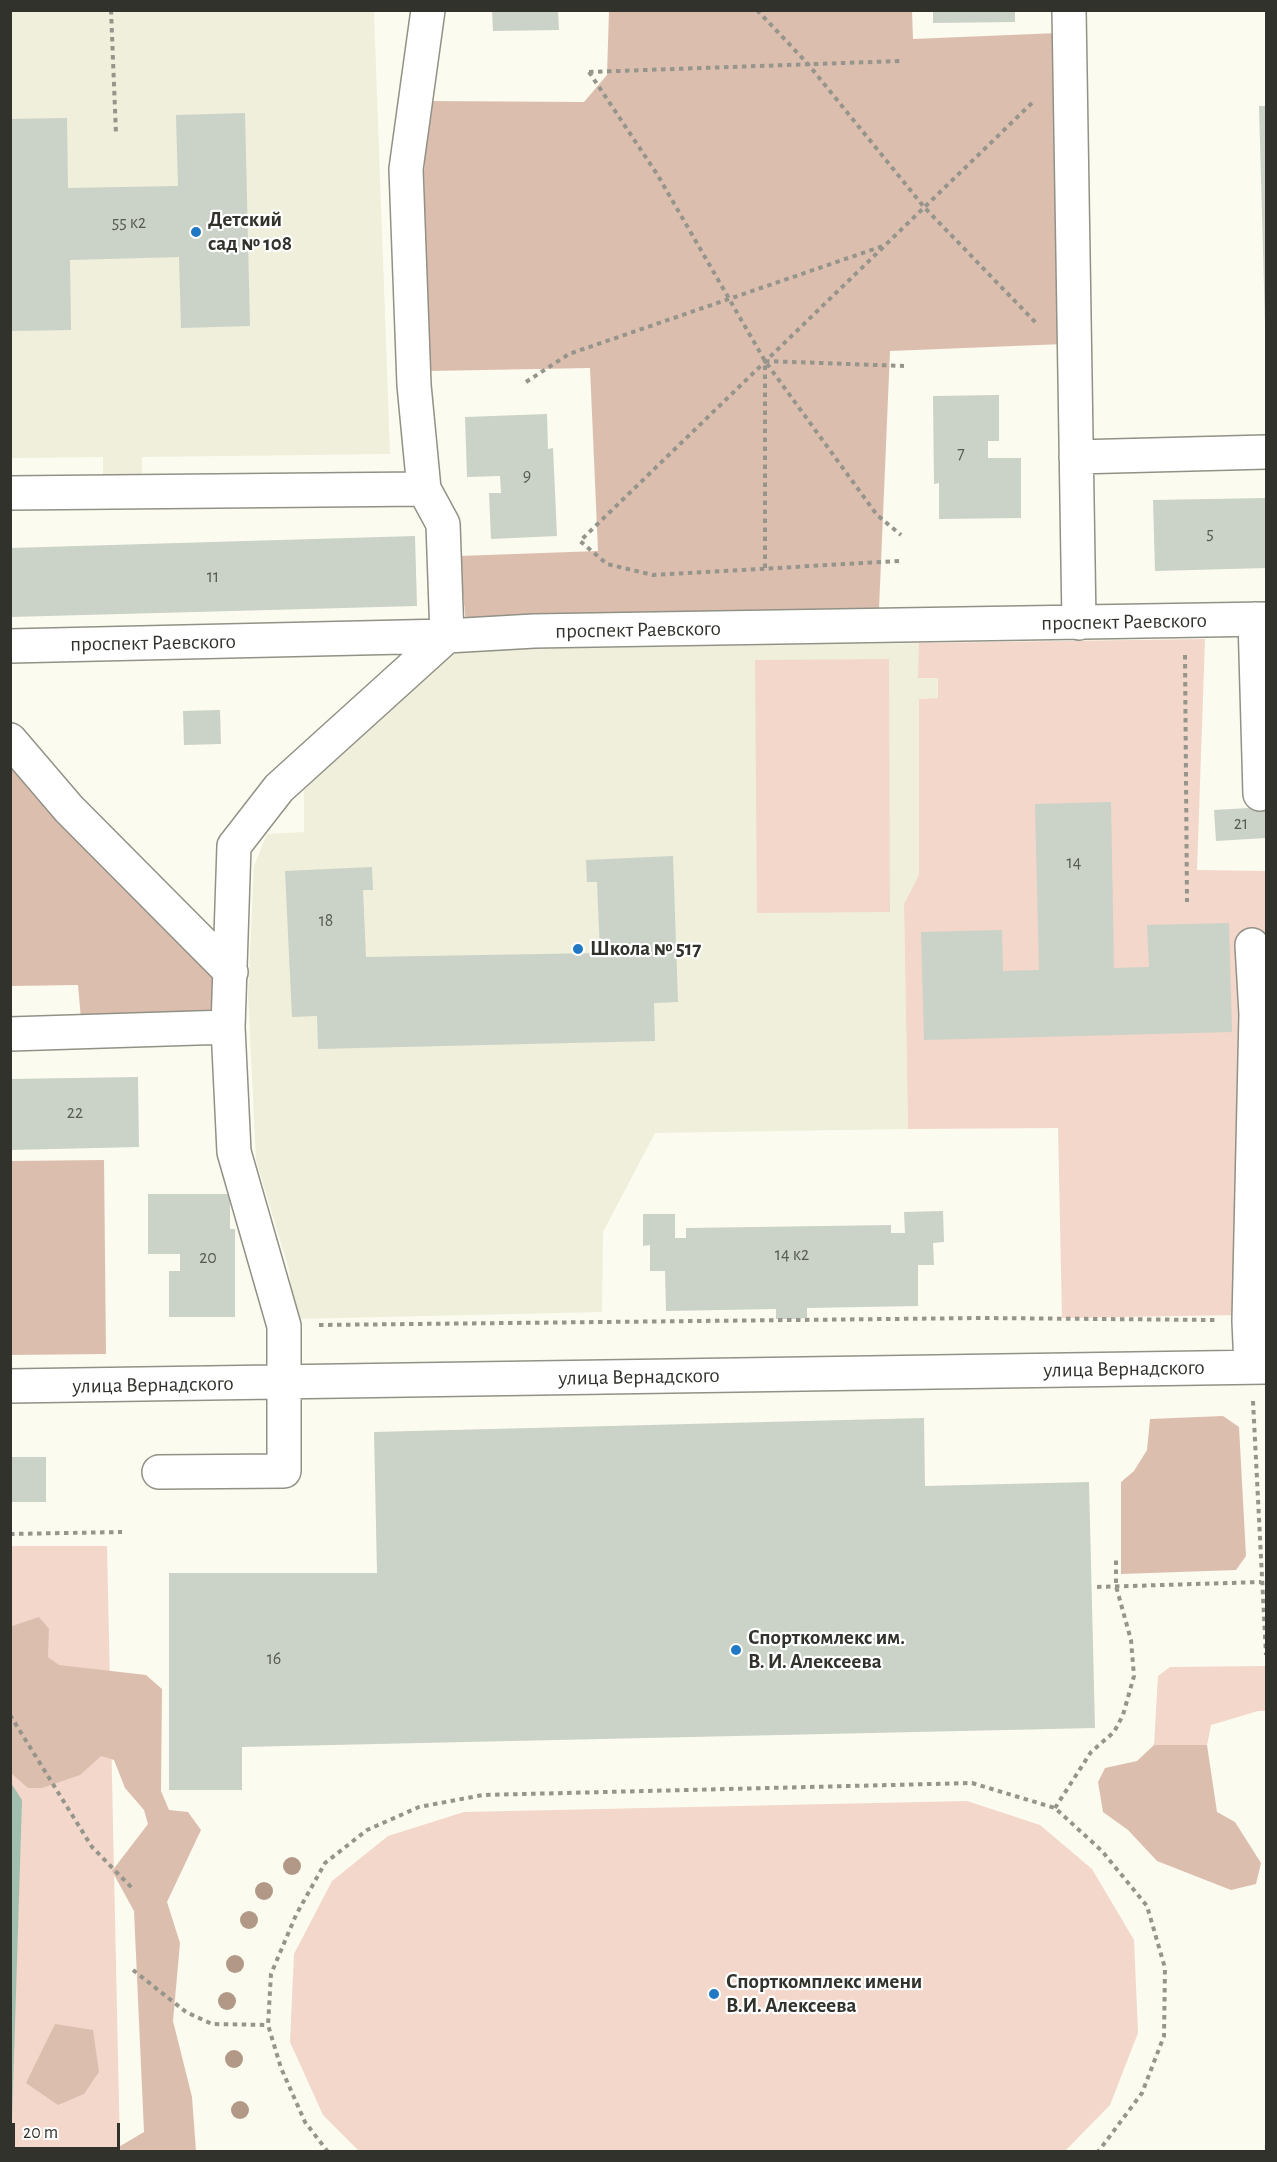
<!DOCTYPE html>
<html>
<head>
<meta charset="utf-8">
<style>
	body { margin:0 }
	#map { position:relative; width:1277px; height:2162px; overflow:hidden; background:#fcfbef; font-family:"Alegreya Sans",sans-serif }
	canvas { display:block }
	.frame { position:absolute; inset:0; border:12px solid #32322d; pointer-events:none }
	.scale { position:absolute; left:12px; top:2123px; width:108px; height:27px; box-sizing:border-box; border:3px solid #32322d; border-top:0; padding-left:8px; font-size:18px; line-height:21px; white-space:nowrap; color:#32322d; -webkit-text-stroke:4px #fff; paint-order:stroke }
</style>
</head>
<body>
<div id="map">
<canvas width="1277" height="2162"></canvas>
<div class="frame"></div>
<div class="scale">20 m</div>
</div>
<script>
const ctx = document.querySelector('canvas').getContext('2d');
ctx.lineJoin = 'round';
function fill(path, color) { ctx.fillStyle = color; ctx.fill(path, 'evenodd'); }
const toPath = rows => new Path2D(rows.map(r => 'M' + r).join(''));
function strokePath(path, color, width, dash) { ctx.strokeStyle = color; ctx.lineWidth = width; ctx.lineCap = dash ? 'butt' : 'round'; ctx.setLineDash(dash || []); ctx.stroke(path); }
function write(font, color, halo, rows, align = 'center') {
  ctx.font = font + ' "Alegreya Sans",sans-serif'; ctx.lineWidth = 4.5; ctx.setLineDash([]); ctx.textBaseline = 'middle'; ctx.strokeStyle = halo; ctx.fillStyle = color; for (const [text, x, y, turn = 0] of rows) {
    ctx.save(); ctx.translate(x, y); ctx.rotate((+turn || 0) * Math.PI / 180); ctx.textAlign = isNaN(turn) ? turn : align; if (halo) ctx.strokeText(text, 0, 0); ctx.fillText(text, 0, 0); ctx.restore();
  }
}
const built = toPath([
	[10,11,374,11,390,454,142,457,142,477,103,477,103,457,11,458],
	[919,643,919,678,938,678,938,698,919,699,919,876,904,904,908,1129,655,1133,603,1232,602,1312,295,1319,289,1270,256,1160,248,994,254,866,267,834,304,832,304,783,451,650]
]);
const green = toPath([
	[1205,639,1197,870,1265,871,1266,934,1252,945,1242,1142,1238,1315,1062,1318,1058,1128,908,1129,904,904,919,875,919,699,938,698,938,678,918,678,919,643],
	[889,659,890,912,757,913,755,660],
	[11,1546,107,1546,120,2151,11,2152],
	[1266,1666,1266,1711,1258,1711,1211,1725,1207,1745,1154,1745,1158,1676,1170,1667],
	[967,1801,1040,1825,1092,1869,1134,1940,1138,2033,1110,2105,1065,2151,359,2151,323,2115,290,2042,294,1954,332,1881,388,1836,464,1812]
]);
const forest = toPath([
	[609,11,912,11,913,39,1058,33,1064,344,890,351,879,609,466,623,459,556,598,551,590,368,429,371,424,173,428,101,584,102,607,75],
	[10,762,216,975,215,1012,81,1019,78,985,11,986],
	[104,1160,106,1354,11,1355,11,1161],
	[1223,1416,1239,1427,1246,1556,1236,1570,1121,1574,1121,1482,1134,1471,1147,1450,1150,1419],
	[39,1617,49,1629,48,1657,59,1665,146,1675,162,1689,161,1791,169,1810,188,1812,201,1830,167,1902,180,1943,173,2021,192,2097,196,2151,112,2151,144,2132,134,1911,112,1871,148,1824,144,1810,125,1788,114,1760,101,1756,80,1775,42,1788,28,1788,11,1773,11,1630,12,1626],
	[1154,1745,1207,1745,1217,1812,1235,1822,1261,1863,1256,1884,1231,1890,1157,1861,1128,1830,1103,1812,1098,1782,1105,1768,1137,1761],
	[55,2024,93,2030,99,2072,84,2094,58,2105,26,2083]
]);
const water = toPath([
	[11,1783,22,1800,11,2152,10,2151]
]);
const building = toPath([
	[492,10,558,10,559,30,493,31],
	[933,10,1015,10,1015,22,933,23],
	[1259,106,1266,106,1266,323,1265,323],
	[245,113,250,326,181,328,179,257,70,260,71,330,10,331,10,119,67,118,68,188,178,186,176,115],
	[999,395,999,441,988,441,988,458,1021,458,1021,518,939,519,939,483,934,484,933,396],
	[547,414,548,449,553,448,557,536,491,539,489,493,501,493,500,476,467,477,465,417],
	[1266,498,1266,568,1155,571,1153,500],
	[415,536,417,606,10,617,10,548],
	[220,710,221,744,184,745,183,711],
	[1111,802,1114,968,1149,967,1147,925,1229,923,1232,1032,924,1040,921,932,1002,930,1003,971,1039,970,1035,804],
	[1266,807,1266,838,1216,841,1214,810],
	[673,856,678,1002,654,1003,655,1041,318,1049,317,1016,292,1017,285,871,372,867,373,890,363,890,366,957,600,953,597,882,587,882,586,860],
	[138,1077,139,1147,10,1150,10,1079],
	[148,1194,230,1194,230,1229,235,1229,235,1317,169,1317,169,1271,180,1271,180,1254,148,1254],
	[943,1211,944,1242,933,1243,934,1265,918,1265,918,1306,807,1308,807,1318,792,1319,776,1319,776,1309,666,1311,665,1271,650,1271,650,1245,643,1246,643,1214,675,1214,675,1238,686,1238,686,1228,891,1225,891,1233,905,1233,904,1212],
	[924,1418,925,1486,1089,1482,1095,1728,242,1747,242,1790,169,1790,169,1573,377,1573,374,1432],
	[10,1457,46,1457,46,1502,10,1502]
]);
const path = toPath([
	[111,10,116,134],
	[757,10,808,64,924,207,1038,325],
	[589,72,657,174,765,361,877,515,901,535],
	[589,72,900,61],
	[526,382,569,354,883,246],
	[899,561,653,575,607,564,580,541,1035,100],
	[765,568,765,361,904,366],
	[1185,655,1187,902],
	[319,1325,983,1318,1215,1320],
	[1253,1401,1266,1655],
	[10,1534,122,1532],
	[1097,1587,1261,1582],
	[10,1715,92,1847,132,1888],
	[1055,1808,1091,1752,1114,1732,1123,1715,1134,1676,1131,1640,1116,1586,1116,1557],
	[133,1970,186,2012,212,2024,268,2025],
	[328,2152,305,2122,281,2068,268,2025,271,1974,296,1915,325,1863,367,1830,419,1807,483,1795,972,1783,1055,1808,1102,1851,1147,1906,1165,1968,1164,2036,1142,2093,1098,2152]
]);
const minor = toPath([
	[1069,10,1079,623],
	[1076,457,1266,452],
	[10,493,424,489],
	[1255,619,1260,794],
	[10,646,447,636,534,631,1266,619],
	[10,740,69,809,231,972],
	[1252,945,1256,1014],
	[10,1034,228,1027],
	[1251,1367,1249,1321,1256,1014,1266,1014],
	[10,1386,1266,1367],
	[159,1472,284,1471,284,1326,234,1152,228,1027,234,846,279,788,447,636,443,524,424,489,414,385,406,169,428,10]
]);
const trees = [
	[292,1866],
	[264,1891],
	[249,1920],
	[235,1964],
	[227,2001],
	[234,2059],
	[240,2110]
];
const markers = [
	[196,232,6,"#2178c5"],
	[578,949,6,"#2178c5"],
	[736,1650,6,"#2178c5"],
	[714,1994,6,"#2178c5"]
];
const numberNames = [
	["55 к2",129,223],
	["7",961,454],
	["9",527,476],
	["5",1210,534],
	["11",213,577],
	["21",1241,824],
	["14",1074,863],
	["18",326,921],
	["22",75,1113],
	["14 к2",792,1255],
	["20",208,1258],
	["16",274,1659]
];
const poiNames = [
	["Детский",208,220],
	["сад № 108",208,244],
	["Школа № 517",590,949],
	["Спорткомлекс им.",748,1638],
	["В. И. Алексеева",748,1662],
	["Спорткомплекс имени",726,1982],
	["В.И. Алексеева",726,2006]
];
const streetNames = [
	["проспект Раевского",1124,622,-1],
	["проспект Раевского",638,630,-1],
	["проспект Раевского",153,643,-1],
	["улица Вернадского",1124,1369,-1],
	["улица Вернадского",639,1377,-1],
	["улица Вернадского",153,1385,-1]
];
fill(built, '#efefdb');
fill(green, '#f2d7ca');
fill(forest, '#dcbeaf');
fill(water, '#a0bfaf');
fill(building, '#cbd2c7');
strokePath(minor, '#919186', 36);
strokePath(path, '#95958c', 4, [4.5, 4.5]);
strokePath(minor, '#fff', 33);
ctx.fillStyle = '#b29987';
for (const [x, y] of trees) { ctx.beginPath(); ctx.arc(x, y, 9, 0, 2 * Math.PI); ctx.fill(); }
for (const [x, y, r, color] of markers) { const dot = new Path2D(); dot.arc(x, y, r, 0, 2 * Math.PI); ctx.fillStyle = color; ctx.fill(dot); strokePath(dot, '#fff', 2); }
write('18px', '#585a54', null, numberNames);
write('bold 21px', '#32322d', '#fff', poiNames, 'left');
write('21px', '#32322d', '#fff', streetNames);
</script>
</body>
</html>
